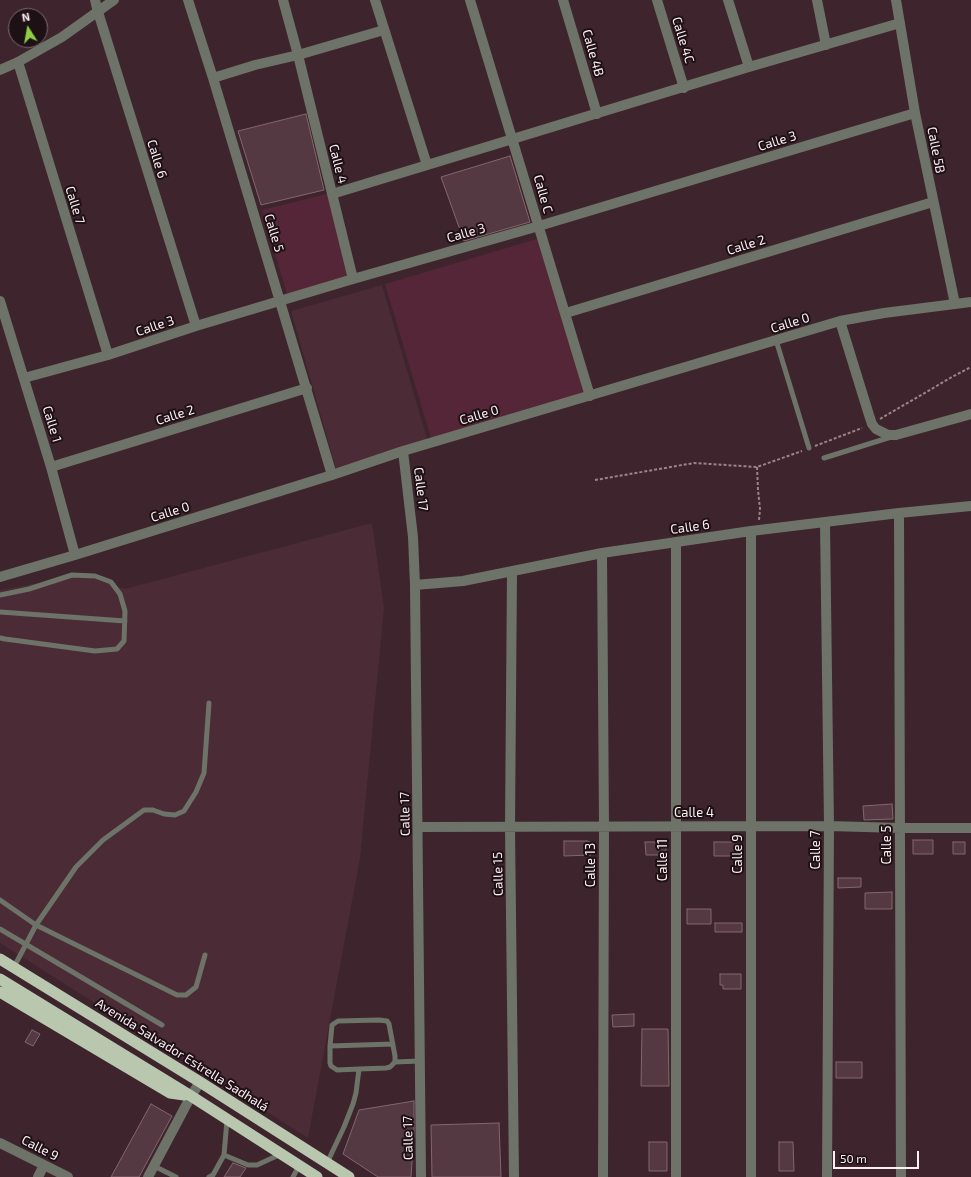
<!DOCTYPE html>
<html>
<head>
<meta charset="utf-8">
<style>
	body { margin:0 }
	#map { position:relative; width:971px; height:1177px; overflow:hidden; background:#3e242c; font-family:"Exo 2",sans-serif }
	canvas { display:block }
	.north { position:absolute; left:8px; top:8px; width:40px; height:40px; box-sizing:border-box; background:#1d1115; border:1px solid #776a6e; border-radius:50%; rotate:349deg; font-size:11px; font-weight:700; line-height:16px; text-align:center; color:#feeff3 }
	.north::after { content:''; display:block; margin:auto; width:14px; height:18px; background:#8dce45; clip-path:polygon(50% 0,100% 100%,50% 72%,0 100%) }
	.scale { position:absolute; left:833px; top:1151px; width:86px; height:18px; box-sizing:border-box; border:2px solid #feeff3; border-top:0; padding-left:5px; font-size:12px; line-height:14px; white-space:nowrap; color:#feeff3; -webkit-text-stroke:3px #1d1115; paint-order:stroke }
</style>
</head>
<body>
<div id="map">
<canvas width="971" height="1177"></canvas>
<div class="north">N</div>
<div class="scale">50 m</div>
</div>
<script>
const ctx = document.querySelector('canvas').getContext('2d');
ctx.lineJoin = 'round';
function fill(path, color) { ctx.fillStyle = color; ctx.fill(path, 'evenodd'); }
const toPath = rows => new Path2D(rows.map(r => 'M' + r).join(''));
function strokePath(path, color, width, dash) { ctx.strokeStyle = color; ctx.lineWidth = width; ctx.lineCap = dash ? 'butt' : 'round'; ctx.setLineDash(dash || []); ctx.stroke(path); }
function write(font, color, halo, rows, align = 'center') {
  ctx.font = font + ' "Exo 2",sans-serif'; ctx.lineWidth = 4; ctx.setLineDash([]); ctx.textBaseline = 'middle'; ctx.strokeStyle = halo; ctx.fillStyle = color; for (const [text, x, y, turn = 0] of rows) {
    ctx.save(); ctx.translate(x, y); ctx.rotate((+turn || 0) * Math.PI / 180); ctx.textAlign = isNaN(turn) ? turn : align; if (halo) ctx.strokeText(text, 0, 0); ctx.fillText(text, 0, 0); ctx.restore();
  }
}
const built = toPath([
	[382,285,428,442,336,469,291,311],
	[372,523,384,608,360,858,308,1138,0,943,0,590,82,575,125,589]
]);
const green = toPath([
	[330,193,352,281,289,301,262,210],
	[540,238,587,394,432,442,385,284]
]);
const building = toPath([
	[306,114,324,190,261,205,238,131,306,114],
	[510,156,530,222,464,241,441,177,510,156],
	[892,804,893,819,864,820,863,806,892,804],
	[913,840,933,840,933,854,913,854,913,840],
	[564,841,588,841,591,843,591,855,564,856,564,841],
	[645,842,666,842,666,855,646,855,645,842],
	[714,842,737,842,738,856,714,856,714,842],
	[953,842,965,842,965,854,953,854,953,842],
	[838,878,861,878,861,887,838,888,838,878],
	[892,892,892,909,865,909,865,893,892,892],
	[687,909,711,909,711,924,687,924,687,909],
	[715,923,742,923,742,932,715,932,715,923],
	[720,974,741,974,741,989,723,989,723,985,720,985,720,974],
	[634,1014,634,1026,613,1027,612,1015,634,1014],
	[642,1029,668,1029,669,1086,641,1086,642,1029],
	[32,1030,40,1034,33,1046,25,1042,32,1030],
	[836,1062,862,1062,862,1078,836,1078,836,1062],
	[414,1101,414,1133,411,1177,378,1177,343,1154,359,1110,414,1101],
	[151,1104,172,1116,139,1177,111,1177,151,1104],
	[499,1123,501,1177,432,1177,431,1125,499,1123],
	[649,1142,667,1142,667,1171,649,1171,649,1142],
	[779,1142,793,1142,794,1171,779,1171,779,1142],
	[233,1163,246,1168,240,1177,224,1177,233,1163]
]);
const path = toPath([
	[880,419,952,377,971,367],
	[815,446,862,428],
	[757,467,758,490,760,509,759,520],
	[595,480,694,463,757,467,802,451]
]);
const service = toPath([
	[776,340,809,448],
	[824,458,891,437],
	[0,595,29,589,72,575,95,576,111,582,120,594,125,611,124,641,117,649,95,651,5,639,0,638],
	[0,612,125,621],
	[0,900,36,925,177,995,186,995,196,987,205,955],
	[0,929,162,1025],
	[14,967,36,925,76,867,103,840,144,810,153,810,164,814,175,815,184,811,196,792,204,773,209,703],
	[330,1046,393,1044],
	[395,1062,420,1061],
	[224,1155,248,1165,257,1165,281,1154],
	[327,1163,344,1127,353,1104,356,1093,359,1069,386,1068,390,1067,395,1062,395,1056,389,1024,387,1021,379,1020,338,1021,332,1025,330,1046,330,1063,331,1066,337,1070,359,1069],
	[154,1166,176,1177],
	[209,1177,213,1175,224,1155,227,1120],
	[293,1177,299,1166]
]);
const minor = toPath([
	[95,0,98,12,196,326],
	[188,0,213,78,332,475],
	[283,0,298,55,353,279],
	[375,0,427,165],
	[470,0,590,396],
	[563,0,597,114],
	[657,0,684,88],
	[728,0,749,67],
	[817,0,826,45],
	[896,0,915,113,955,304],
	[18,62,108,355],
	[213,78,255,65,298,55,384,30],
	[332,194,749,67,900,23],
	[0,301,51,467,75,555],
	[566,313,933,202],
	[840,321,869,415,872,424,876,429,888,435,896,435,971,414],
	[24,378,108,355,196,326,353,279,539,226,915,113],
	[403,451,413,537,415,585,421,1177],
	[51,467,307,388],
	[899,513,901,1177],
	[825,523,829,826,827,1177],
	[602,553,604,826,603,1177],
	[512,571,510,827,514,1177],
	[0,577,75,555,332,475,403,451,840,321,884,313,971,302],
	[415,585,463,581,602,553,751,531,899,513,971,506],
	[418,827,829,826,900,828,971,828],
	[0,1143,68,1177],
	[38,1177,44,1165],
	[148,1177,191,1096,200,1082],
	[676,1177,676,542],
	[751,1177,751,531]
]);
const tertiary = toPath([
	[0,70,18,62,62,37,114,0]
]);
const trunk = toPath([
	[0,959,200,1082,349,1177],
	[0,979,191,1096,317,1177],
	[0,992,170,1093,184,1095]
]);
const streetNames = [
	["Calle 4C",683,40,73],
	["Calle 4B",593,53,74],
	["Calle 3",777,141,-17],
	["Calle 5B",936,150,79],
	["Calle 6",157,159,73],
	["Calle 4",338,164,76],
	["Calle C",543,194,74],
	["Calle 7",75,205,73],
	["Calle 5",274,233,73],
	["Calle 3",466,233,-16],
	["Calle 2",746,245,-17],
	["Calle 0",790,323,-17],
	["Calle 3",155,326,-18],
	["Calle 2",175,415,-17],
	["Calle 0",479,415,-16],
	["Calle 1",52,424,73],
	["Calle 17",421,489,83],
	["Calle 0",170,512,-17],
	["Calle 6",690,527,-8],
	["Calle 4",694,813],
	["Calle 17",405,814,-91],
	["Calle 5",887,845,-90],
	["Calle 7",816,850,-90],
	["Calle 9",738,854,-90],
	["Calle 11",663,860,-90],
	["Calle 13",591,865,-90],
	["Calle 15",498,874,-91],
	["Avenida Salvador Estrella Sadhalá",182,1055,32],
	["Calle 17",408,1138,-91],
	["Calle 9",40,1148,27]
];
fill(built, '#4b2b36');
fill(green, '#542637');
fill(building, '#553942');
strokePath(building, '#84666f', 1);
strokePath(path, '#9a858b', 2, [3, 2]);
strokePath(service, '#6d7368', 5);
strokePath(minor, '#6d7368', 10);
strokePath(tertiary, '#6d7368', 10);
strokePath(trunk, '#b8c7ae', 11);
write('13px', '#feeff3', '#1d1115', streetNames);
</script>
</body>
</html>
